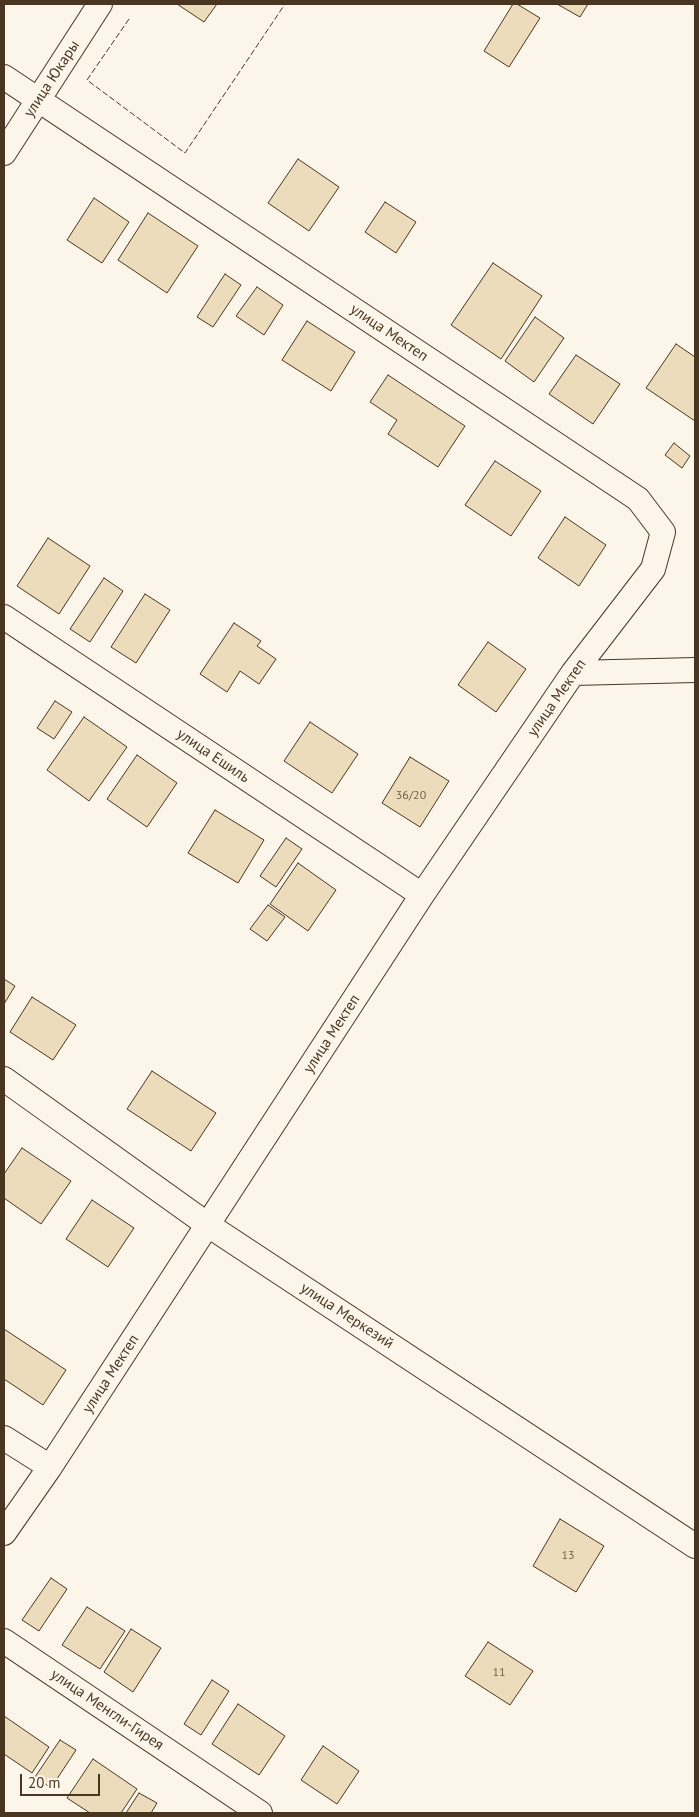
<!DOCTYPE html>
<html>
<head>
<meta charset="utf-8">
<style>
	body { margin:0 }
	#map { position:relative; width:699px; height:1817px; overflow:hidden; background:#fbf6e9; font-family:"PT Sans",sans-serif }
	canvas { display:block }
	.frame { position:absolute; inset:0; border:5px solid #4a3520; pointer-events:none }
	.scale { position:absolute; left:20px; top:1774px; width:80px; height:22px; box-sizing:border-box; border:2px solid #4a3520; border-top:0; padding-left:6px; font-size:15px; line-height:18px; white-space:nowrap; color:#4a3520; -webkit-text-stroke:4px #fbf6e9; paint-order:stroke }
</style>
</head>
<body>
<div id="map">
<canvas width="699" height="1817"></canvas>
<div class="frame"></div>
<div class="scale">20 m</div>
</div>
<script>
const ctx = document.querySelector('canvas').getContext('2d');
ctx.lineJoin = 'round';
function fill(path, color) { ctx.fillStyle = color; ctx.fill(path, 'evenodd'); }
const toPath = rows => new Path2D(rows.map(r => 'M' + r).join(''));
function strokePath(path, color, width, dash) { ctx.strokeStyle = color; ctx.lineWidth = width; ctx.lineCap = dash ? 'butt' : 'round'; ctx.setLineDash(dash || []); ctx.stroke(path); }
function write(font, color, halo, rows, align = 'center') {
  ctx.font = font + ' "PT Sans",sans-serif'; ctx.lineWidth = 4; ctx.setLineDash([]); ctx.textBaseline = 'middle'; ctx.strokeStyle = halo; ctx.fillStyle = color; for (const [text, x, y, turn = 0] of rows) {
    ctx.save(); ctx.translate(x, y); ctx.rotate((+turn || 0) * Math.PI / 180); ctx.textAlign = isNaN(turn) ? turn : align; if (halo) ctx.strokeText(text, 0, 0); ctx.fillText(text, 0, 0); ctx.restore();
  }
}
const building = toPath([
	[177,4,217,4,204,22,177,4],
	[513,4,517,4,540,18,509,67,484,51,513,4],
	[557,4,588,4,580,17,557,4],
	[298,159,339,187,309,231,268,203,298,159],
	[94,198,129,222,102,263,67,240,94,198],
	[385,202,416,222,396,253,365,232,385,202],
	[148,213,198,246,167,293,118,260,148,213],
	[493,263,542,296,501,359,451,325,493,263],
	[225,274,241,285,213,327,197,317,225,274],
	[257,287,283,305,264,335,236,316,257,287],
	[535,317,564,338,534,382,505,361,535,317],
	[307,321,355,352,331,391,282,360,307,321],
	[676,344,695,357,695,421,646,388,676,344],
	[576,355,620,384,593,424,549,394,576,355],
	[388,375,465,426,438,467,388,434,397,420,370,402,388,375],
	[674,443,690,456,682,468,665,455,674,443],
	[495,461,541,491,511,536,465,505,495,461],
	[565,517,606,545,579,586,538,558,565,517],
	[48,538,90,566,59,614,17,586,48,538],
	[104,578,123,591,90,642,70,629,104,578],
	[145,594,170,610,136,663,111,647,145,594],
	[234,623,261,641,257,646,276,659,259,684,240,671,227,692,200,674,234,623],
	[488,642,526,669,496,712,458,685,488,642],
	[55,701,72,712,54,739,37,728,55,701],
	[84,717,127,747,89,801,47,770,84,717],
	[310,722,358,754,332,793,284,761,310,722],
	[137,755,177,783,147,827,107,799,137,755],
	[410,757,449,781,420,827,382,803,410,757],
	[215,810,264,840,238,883,188,853,215,810],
	[286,838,302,849,276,887,260,876,286,838],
	[298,863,336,890,308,931,270,904,298,863],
	[268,905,285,917,267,941,250,929,268,905],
	[4,979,15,986,4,1004,4,979],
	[32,997,76,1025,53,1060,10,1032,32,997],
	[152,1071,216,1113,191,1151,127,1109,152,1071],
	[22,1148,71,1181,41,1224,4,1198,4,1174,22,1148],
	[92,1200,134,1228,108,1267,66,1239,92,1200],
	[4,1329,66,1370,43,1405,4,1379,4,1329],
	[560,1519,604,1546,576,1592,533,1566,560,1519],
	[51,1578,67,1589,39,1631,22,1620,51,1578],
	[87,1607,125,1631,100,1669,62,1645,87,1607],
	[131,1629,161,1648,133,1692,104,1672,131,1629],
	[488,1642,533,1671,510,1705,465,1676,488,1642],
	[212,1680,229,1691,201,1735,184,1724,212,1680],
	[238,1704,285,1736,259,1775,212,1744,238,1704],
	[4,1716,49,1747,32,1773,4,1754,4,1716],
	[60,1740,76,1750,51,1788,35,1777,60,1740],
	[323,1746,359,1771,337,1804,301,1780,323,1746],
	[93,1759,137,1789,121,1813,90,1813,67,1798,93,1759],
	[139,1793,157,1803,151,1813,126,1813,139,1793]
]);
const street = toPath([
	[4,77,638,499,663,532,653,569,573,673,422,895,50,1467,4,1533],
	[4,153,100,4],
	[4,617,422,895],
	[573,673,695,670],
	[4,1079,208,1225,695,1546],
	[4,1438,50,1467],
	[4,1641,260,1813]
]);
const fence = toPath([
	[129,19,87,80,185,153,285,4]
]);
const numberNames = [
	["36/20",411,796],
	["13",568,1556],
	["11",499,1673]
];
const streetNames = [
	["улица Юкары",52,79,-57],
	["улица Мектеп",389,333,34],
	["улица Мектеп",557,698,-55],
	["улица Ешиль",213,756,34],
	["улица Мектеп",332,1034,-57],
	["улица Меркезий",347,1316,33],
	["улица Мектеп",111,1374,-57],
	["улица Менгли-Гирея",107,1710,34]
];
fill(building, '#ecdcbc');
strokePath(building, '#4a3520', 1);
strokePath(street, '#4a3520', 26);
strokePath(street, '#fbf6e9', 24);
strokePath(fence, '#4a3520', 1, [6, 2.5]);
write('12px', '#725f47', null, numberNames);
write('15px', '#4a3520', '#fbf6e9', streetNames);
</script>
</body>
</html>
